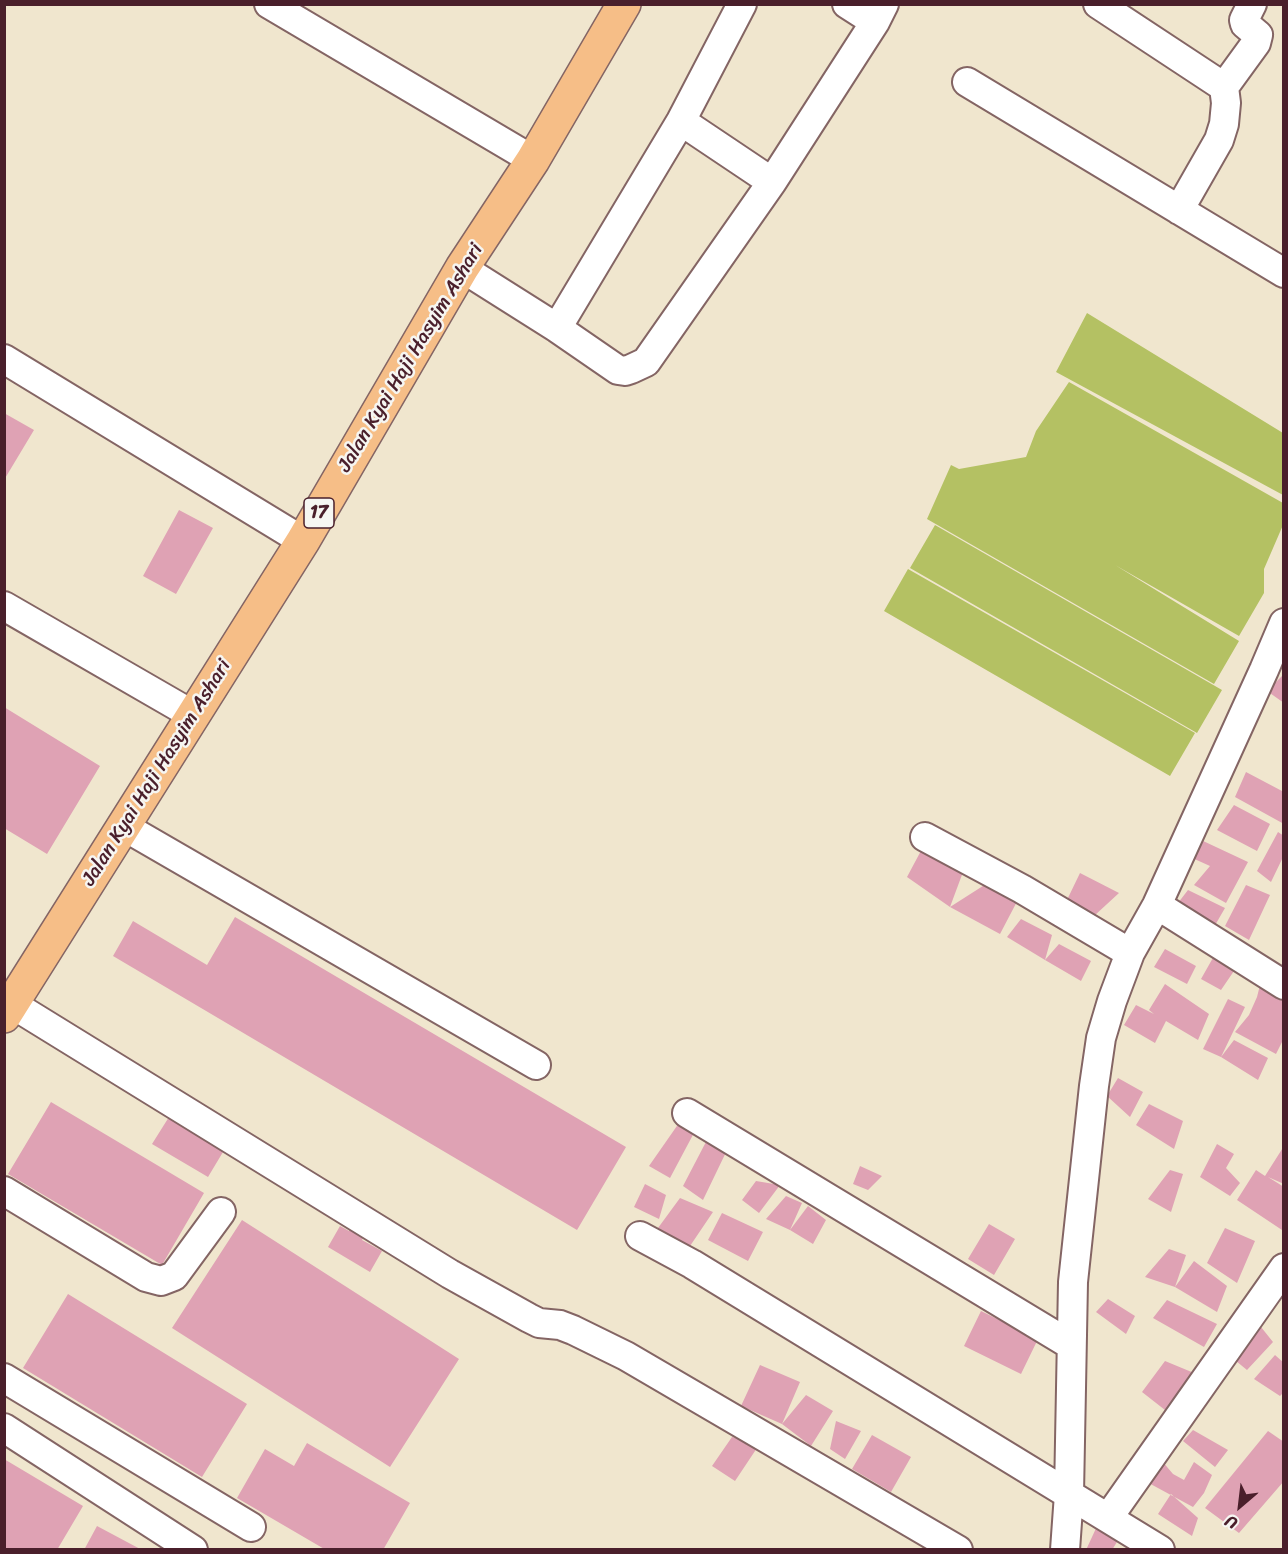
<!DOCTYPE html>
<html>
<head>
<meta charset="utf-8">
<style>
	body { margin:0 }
	#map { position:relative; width:1288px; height:1554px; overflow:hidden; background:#f0e6ce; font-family:Sriracha,sans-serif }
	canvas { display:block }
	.frame { position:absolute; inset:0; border:6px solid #4a1f2b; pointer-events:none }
	.north { position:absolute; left:1210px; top:1476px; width:60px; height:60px; -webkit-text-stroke:4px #f6f6f2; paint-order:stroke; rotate:208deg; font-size:16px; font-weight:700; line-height:24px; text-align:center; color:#4a1f2b }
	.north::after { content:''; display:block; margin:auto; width:21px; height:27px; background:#4a1f2b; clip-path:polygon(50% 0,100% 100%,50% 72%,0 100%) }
</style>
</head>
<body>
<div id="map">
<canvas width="1288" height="1554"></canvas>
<div class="frame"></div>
<div class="north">U</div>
</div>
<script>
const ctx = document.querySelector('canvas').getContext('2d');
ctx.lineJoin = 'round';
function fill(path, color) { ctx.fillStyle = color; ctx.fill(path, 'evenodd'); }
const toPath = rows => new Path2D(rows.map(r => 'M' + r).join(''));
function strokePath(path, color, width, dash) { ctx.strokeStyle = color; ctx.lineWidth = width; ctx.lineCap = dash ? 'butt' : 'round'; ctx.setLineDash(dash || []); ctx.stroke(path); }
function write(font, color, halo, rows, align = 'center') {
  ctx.font = font + ' Sriracha,sans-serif'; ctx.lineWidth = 5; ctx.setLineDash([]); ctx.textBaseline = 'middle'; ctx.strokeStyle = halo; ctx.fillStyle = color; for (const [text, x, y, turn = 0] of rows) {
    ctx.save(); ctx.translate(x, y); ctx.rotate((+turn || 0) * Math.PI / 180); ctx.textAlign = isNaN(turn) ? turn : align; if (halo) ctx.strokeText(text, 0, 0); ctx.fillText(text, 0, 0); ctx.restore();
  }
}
const green = toPath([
	[1087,313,1283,433,1283,495,1056,372],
	[1069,382,1283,503,1283,525,1264,569,1264,593,1239,636,1115,565,1239,641,1214,684,927,519,951,465,959,469,1026,457,1036,431],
	[935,525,1222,690,1197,733,910,568],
	[908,569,1195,733,1170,776,884,611]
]);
const building = toPath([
	[4,413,34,430,4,480],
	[179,510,213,528,176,594,143,576],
	[1284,674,1284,703,1267,691],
	[4,707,100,766,47,854,4,828],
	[1246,772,1282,791,1284,789,1284,824,1235,797],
	[1234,805,1270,824,1257,851,1217,830],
	[1278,832,1284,836,1284,855,1271,882,1257,871],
	[1201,840,1248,862,1226,903,1194,885,1210,866,1190,857],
	[923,847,963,872,950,907,907,877],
	[1080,873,1119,893,1094,916,1066,902],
	[986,884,1022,892,1000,934,950,907],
	[1246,885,1270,895,1249,940,1225,926],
	[1188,890,1225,908,1214,927,1178,903],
	[235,917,626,1147,577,1230,113,956,133,921,207,965],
	[1021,919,1052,935,1045,960,1007,937],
	[1059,944,1091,961,1081,981,1045,960],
	[1165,949,1196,966,1187,984,1154,967],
	[1214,956,1236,968,1221,990,1201,979],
	[1165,984,1209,1014,1198,1040,1166,1021,1155,1043,1124,1025,1136,1005,1154,1014,1149,1010],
	[1260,985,1284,999,1284,1038,1276,1054,1235,1032,1249,1015,1257,997],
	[1228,999,1245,1007,1221,1057,1203,1049],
	[1234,1040,1268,1058,1258,1080,1221,1057],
	[1118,1078,1143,1092,1130,1117,1107,1096],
	[51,1102,204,1193,162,1265,8,1174],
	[1149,1104,1183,1121,1174,1149,1136,1125],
	[174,1109,229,1142,208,1177,152,1144],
	[679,1123,695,1131,670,1178,649,1166],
	[708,1138,729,1146,703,1200,683,1186],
	[1217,1144,1234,1154,1226,1168,1240,1183,1230,1196,1200,1177],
	[1284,1146,1284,1184,1268,1177,1284,1187,1284,1228,1282,1230,1237,1200,1256,1170,1265,1176],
	[860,1166,882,1176,868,1190,853,1184],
	[1170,1170,1183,1174,1171,1212,1148,1199],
	[756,1181,780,1185,759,1213,742,1200],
	[645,1184,666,1195,659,1219,634,1207],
	[786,1196,802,1203,790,1230,808,1206,826,1220,813,1244,790,1230,766,1219],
	[680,1198,713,1212,690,1246,658,1228],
	[722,1213,763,1232,748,1261,708,1240],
	[242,1220,459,1359,390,1467,172,1328],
	[355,1220,368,1228,362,1240,382,1251,370,1272,328,1247,340,1226,349,1231],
	[989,1224,1015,1239,994,1275,968,1259],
	[1225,1228,1255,1241,1237,1283,1207,1263],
	[1169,1249,1186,1255,1175,1287,1145,1277],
	[1194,1261,1227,1286,1217,1312,1175,1287],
	[68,1294,247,1404,202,1477,23,1368],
	[1108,1299,1135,1316,1126,1334,1096,1312],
	[1167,1300,1217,1324,1204,1347,1153,1318],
	[981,1311,1038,1339,1021,1374,964,1346],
	[1261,1327,1273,1342,1247,1370,1236,1361],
	[1275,1355,1284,1363,1284,1392,1280,1396,1254,1379],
	[1165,1361,1194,1373,1165,1410,1142,1392],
	[760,1365,800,1382,782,1424,741,1406],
	[806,1395,833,1411,811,1446,782,1424],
	[836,1421,861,1431,845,1459,830,1449],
	[1193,1430,1228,1450,1215,1467,1183,1441],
	[1268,1431,1284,1442,1284,1481,1239,1533,1205,1508],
	[872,1435,911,1457,891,1492,852,1469],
	[732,1437,759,1445,735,1481,712,1466],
	[307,1443,410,1503,383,1550,326,1550,237,1498,265,1449,294,1466],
	[4,1459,83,1506,57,1550,4,1550],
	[1162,1461,1173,1474,1184,1480,1194,1462,1212,1475,1204,1493,1193,1507,1145,1481],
	[1171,1494,1198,1518,1192,1536,1158,1514],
	[1098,1524,1125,1529,1112,1550,1086,1550],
	[97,1526,142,1550,84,1550]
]);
const minor = toPath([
	[269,4,533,160],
	[847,4,875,22],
	[1098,4,1224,87],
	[967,82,1284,273],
	[681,121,772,182],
	[1179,210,1219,140,1224,124,1226,103,1224,87,1256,43,1258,35,1245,24,1244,20,1252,4],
	[462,268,557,328,618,370,625,371,631,369,646,362,772,182,875,22,884,4],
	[557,328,681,121,742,4],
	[4,359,303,541],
	[4,606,193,715],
	[123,826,536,1065],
	[925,837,1022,889,1130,953],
	[1157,905,1284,985],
	[12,1004,450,1274,529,1318,539,1323,560,1325,573,1330,626,1356,958,1550],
	[687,1113,1071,1345],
	[4,1191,146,1277,161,1281,174,1276,221,1212],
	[640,1236,692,1264,1160,1550],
	[4,1378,251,1527],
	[4,1428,193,1550],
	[1108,1518,1284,1268],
	[1065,1550,1069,1494,1073,1282,1094,1086,1101,1038,1112,1001,1130,953,1157,905,1264,670,1284,623]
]);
const highway = toPath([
	[4,1016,303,541,462,268,533,160,624,4]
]);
const shields = [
	[319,513,30]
];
const shieldNames = [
	["17",319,513]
];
const streetNames = [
	["Jalan Kyai Haji Hasyim Ashari",411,358,-59],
	["Jalan Kyai Haji Hasyim Ashari",157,773,-58]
];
fill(green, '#b4c163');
fill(building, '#dfa2b4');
strokePath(minor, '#846564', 32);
strokePath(highway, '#846564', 36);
strokePath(minor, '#fff', 28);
strokePath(highway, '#f6be87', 33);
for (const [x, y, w] of shields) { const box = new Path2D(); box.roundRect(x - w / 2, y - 15, w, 30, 4.5); ctx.fillStyle = '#f6f6f2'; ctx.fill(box); strokePath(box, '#4a1f2b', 1.5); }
write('bold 18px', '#4a1f2b', null, shieldNames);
write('20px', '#4a1f2b', '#f6f6f2', streetNames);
</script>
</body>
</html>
